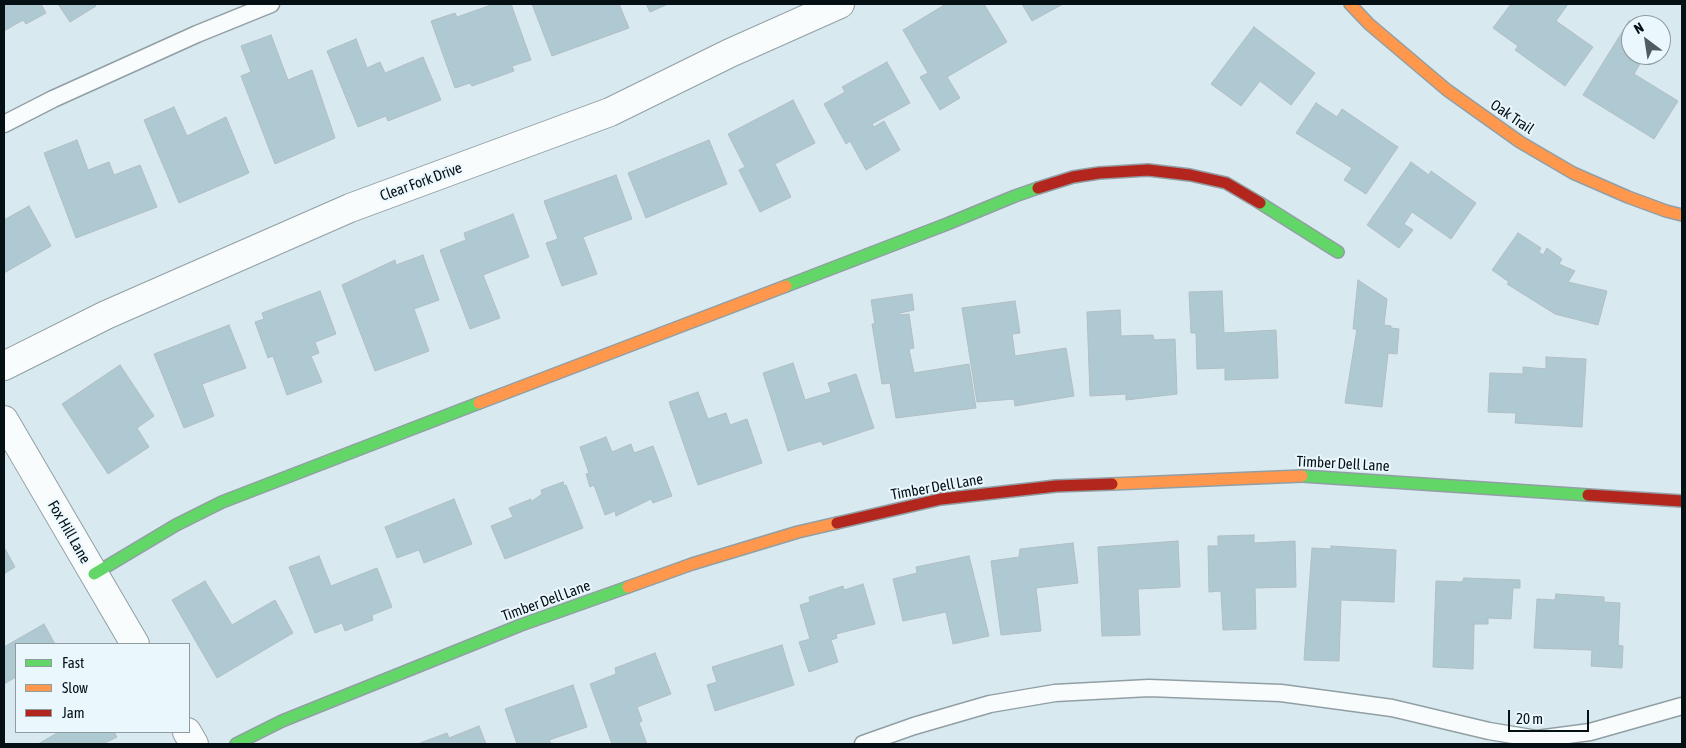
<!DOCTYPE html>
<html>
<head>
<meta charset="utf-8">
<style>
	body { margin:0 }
	#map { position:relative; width:1686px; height:748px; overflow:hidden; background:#d8e9f0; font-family:"Asap Condensed",sans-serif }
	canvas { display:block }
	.frame { position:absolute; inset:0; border:5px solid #051014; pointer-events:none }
	.legend { position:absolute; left:15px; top:643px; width:175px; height:90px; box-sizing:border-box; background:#eaf7fc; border:1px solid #8e9b9f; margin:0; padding:6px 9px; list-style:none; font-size:15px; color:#051014 }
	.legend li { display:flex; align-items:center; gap:10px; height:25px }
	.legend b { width:25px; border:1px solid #8e9b9f }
	.north { position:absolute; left:1621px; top:15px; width:50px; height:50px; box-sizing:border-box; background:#eaf7fc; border:1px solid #8e9b9f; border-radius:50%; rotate:329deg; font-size:14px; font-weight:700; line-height:20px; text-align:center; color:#051014 }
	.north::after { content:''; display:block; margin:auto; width:18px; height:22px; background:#4f5c61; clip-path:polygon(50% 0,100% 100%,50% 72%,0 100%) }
	.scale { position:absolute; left:1508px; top:710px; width:81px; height:22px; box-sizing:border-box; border:2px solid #051014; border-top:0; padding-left:6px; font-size:15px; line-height:18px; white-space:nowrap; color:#051014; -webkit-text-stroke:4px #eaf7fc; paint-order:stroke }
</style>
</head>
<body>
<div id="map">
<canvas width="1686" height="748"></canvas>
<div class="frame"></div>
<ul class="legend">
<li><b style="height:6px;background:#63d668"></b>Fast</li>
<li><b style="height:6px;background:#ff974d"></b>Slow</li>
<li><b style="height:6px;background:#b3261e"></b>Jam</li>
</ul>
<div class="north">N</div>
<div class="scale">20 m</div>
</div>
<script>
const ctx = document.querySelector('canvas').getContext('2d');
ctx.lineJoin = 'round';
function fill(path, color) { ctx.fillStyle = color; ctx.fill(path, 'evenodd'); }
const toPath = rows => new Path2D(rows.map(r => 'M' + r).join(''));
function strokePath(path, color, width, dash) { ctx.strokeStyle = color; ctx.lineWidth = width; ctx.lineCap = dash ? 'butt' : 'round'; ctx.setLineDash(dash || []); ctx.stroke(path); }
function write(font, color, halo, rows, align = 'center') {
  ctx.font = font + ' "Asap Condensed",sans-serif'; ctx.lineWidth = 4; ctx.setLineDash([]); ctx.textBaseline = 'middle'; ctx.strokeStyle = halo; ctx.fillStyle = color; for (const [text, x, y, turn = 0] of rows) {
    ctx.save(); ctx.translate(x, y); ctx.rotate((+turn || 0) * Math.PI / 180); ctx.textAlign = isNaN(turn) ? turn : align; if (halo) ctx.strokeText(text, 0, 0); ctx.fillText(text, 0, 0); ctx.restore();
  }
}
const building = toPath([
	[4,4,41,4,46,13,26,24,23,20,4,31,4,4],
	[58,4,95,4,96,6,70,22,58,4],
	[494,4,511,4,531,60,512,66,514,71,472,86,470,83,455,88,431,21,455,13,457,17,494,4],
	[532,4,619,4,629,28,552,56,532,4],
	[646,4,668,4,650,12,646,4],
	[946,4,984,4,1007,42,947,77,960,98,940,110,920,77,928,73,903,30,946,4],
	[1022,4,1063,4,1032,21,1022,4],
	[1511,4,1568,4,1556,21,1593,47,1565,86,1515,50,1518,46,1493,28,1511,4],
	[1629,21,1636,25,1631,25,1631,55,1645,55,1634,74,1678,101,1654,139,1583,95,1629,21],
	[1254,27,1315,73,1291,105,1260,81,1241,106,1211,84,1254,27],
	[271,35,288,80,312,70,335,138,275,164,241,76,251,72,241,46,271,35],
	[356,39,367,68,380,62,385,73,423,57,441,100,388,121,386,116,358,127,327,51,356,39],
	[887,62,910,103,872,124,874,127,884,121,900,150,866,170,850,141,846,144,824,104,845,92,842,87,887,62],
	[793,100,815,143,775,164,791,197,760,212,739,170,745,167,728,134,793,100],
	[1316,103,1337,117,1342,109,1398,147,1366,194,1344,180,1352,168,1296,133,1316,103],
	[174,107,187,136,226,117,249,173,179,203,144,120,174,107],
	[77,140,88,170,109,162,114,175,140,165,157,207,76,238,44,153,77,140],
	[709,140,727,184,646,218,628,173,709,140],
	[1411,162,1429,175,1431,171,1476,203,1451,239,1412,212,1404,224,1413,230,1399,248,1367,225,1411,162],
	[616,175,632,219,583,237,597,274,562,286,546,243,558,239,544,201,616,175],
	[29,206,51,246,4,273,4,220,29,206],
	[513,214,529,257,483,275,500,318,470,329,440,250,466,240,464,233,513,214],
	[1518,233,1541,248,1539,252,1543,255,1547,248,1562,259,1559,264,1575,271,1568,282,1607,291,1598,325,1555,314,1507,284,1509,282,1492,270,1518,233],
	[423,255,439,300,414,309,429,351,375,371,342,285,395,260,396,265,423,255],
	[1358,280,1387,299,1384,325,1391,326,1391,328,1399,329,1397,354,1388,353,1382,407,1345,403,1357,329,1353,329,1358,280],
	[320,291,336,334,315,342,319,353,311,356,322,382,287,395,273,356,268,358,255,322,264,319,262,313,320,291],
	[1222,291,1224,333,1276,330,1278,378,1225,380,1225,368,1197,369,1196,333,1191,333,1189,292,1222,291],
	[912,294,914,310,900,313,901,315,909,314,914,348,909,349,914,373,969,364,976,408,896,418,890,383,882,384,872,324,875,324,871,300,912,294],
	[1015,301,1020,333,1012,334,1015,356,1066,348,1074,396,1015,406,1014,399,977,402,962,308,1015,301],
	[1120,310,1121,336,1153,335,1154,340,1175,339,1177,394,1126,400,1126,394,1090,396,1087,312,1120,310],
	[229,325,246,368,202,384,214,416,184,428,154,354,229,325],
	[1546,357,1586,359,1582,427,1515,423,1516,413,1488,412,1490,373,1523,374,1523,367,1546,369,1546,357],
	[793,363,805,400,831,392,828,383,856,374,874,428,823,445,821,441,788,451,763,373,793,363],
	[120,365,154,416,137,428,149,447,108,474,62,404,120,365],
	[698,392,708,419,726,413,730,425,747,419,762,463,698,485,669,402,698,392],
	[606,437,612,452,631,444,634,453,653,446,672,496,653,503,651,499,616,516,615,511,605,515,594,485,590,487,586,474,589,473,580,447,606,437],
	[563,482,564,486,566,485,583,528,505,559,491,526,513,517,509,508,531,499,531,502,542,494,541,490,563,482],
	[454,499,472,544,424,563,419,550,397,558,385,527,454,499],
	[1254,535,1254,543,1295,541,1296,587,1255,588,1256,629,1223,630,1221,591,1209,592,1208,546,1218,546,1218,536,1254,535],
	[1178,541,1180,587,1138,589,1140,635,1102,636,1098,547,1178,541],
	[1073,543,1078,583,1036,588,1041,631,1001,635,991,561,1019,557,1020,549,1073,543],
	[1331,546,1396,550,1394,602,1341,600,1339,661,1304,660,1312,548,1331,549,1331,546],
	[4,547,15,567,4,574,4,547],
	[319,556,331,586,377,568,392,607,372,615,373,620,345,631,342,623,315,633,289,567,319,556],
	[969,556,989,636,953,644,946,612,903,621,893,579,917,573,916,567,969,556],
	[1464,578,1520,580,1520,588,1513,588,1511,619,1488,618,1488,624,1474,624,1473,669,1433,667,1436,581,1462,582,1464,578],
	[205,581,232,625,275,600,293,633,217,678,172,600,205,581],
	[863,584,875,624,836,634,837,638,831,640,838,662,809,672,799,642,810,639,800,605,810,602,809,597,843,586,844,590,863,584],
	[1556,594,1604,597,1604,602,1620,603,1618,645,1623,646,1622,668,1591,666,1592,650,1534,648,1537,599,1555,600,1556,594],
	[44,624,55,644,16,644,16,677,4,684,4,647,44,624],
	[782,645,794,685,715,711,707,685,717,682,712,667,782,645],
	[655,653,671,694,637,707,642,721,639,723,647,744,612,744,590,684,616,674,615,668,655,653],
	[573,685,587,727,549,740,551,744,517,744,505,709,573,685],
	[479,726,486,744,421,744,420,743,447,733,449,738,479,726],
	[59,732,114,732,117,737,103,744,38,744,59,732]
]);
const lane = toPath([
	[4,124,53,99,197,34,271,4],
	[863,744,914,726,990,704,1055,693,1149,688,1281,693,1392,708,1489,731,1537,739,1590,732,1682,706]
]);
const street = toPath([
	[4,366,106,315,350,208,610,112,730,53,840,4],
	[4,420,135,644],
	[187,732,194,744]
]);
const fast = toPath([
	[1260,203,1338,252],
	[786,286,947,224,1015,196,1038,188],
	[1302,476,1588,495],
	[94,574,176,525,222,502,479,403],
	[236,744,282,721,521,625,628,587]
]);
const slow = toPath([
	[1350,4,1369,24,1447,90,1520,142,1573,173,1628,197,1666,211,1682,215],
	[479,403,786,286],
	[1112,484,1302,476],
	[628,587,692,564,798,532,837,523]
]);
const jam = toPath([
	[1038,188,1073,177,1099,173,1148,170,1190,175,1226,183,1260,203],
	[1588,495,1682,501],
	[837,523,941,499,1056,486,1112,484]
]);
const streetNames = [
	["Oak Trail",1512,117,34],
	["Clear Fork Drive",421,182,-20],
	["Timber Dell Lane",1343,464,3],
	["Timber Dell Lane",937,487,-10],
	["Fox Hill Lane",69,532,60],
	["Timber Dell Lane",546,601,-20]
];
fill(building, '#afc9d2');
strokePath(building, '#b1bec3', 1);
strokePath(lane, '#919fa4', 19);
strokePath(street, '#919fa4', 30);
strokePath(fast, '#919fa4', 14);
strokePath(slow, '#919fa4', 14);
strokePath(jam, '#919fa4', 14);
strokePath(lane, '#f9fcfd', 16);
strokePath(street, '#f9fcfd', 28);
strokePath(fast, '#63d668', 11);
strokePath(slow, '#ff974d', 11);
strokePath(jam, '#b3261e', 11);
write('15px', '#051014', '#eaf7fc', streetNames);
</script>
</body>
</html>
